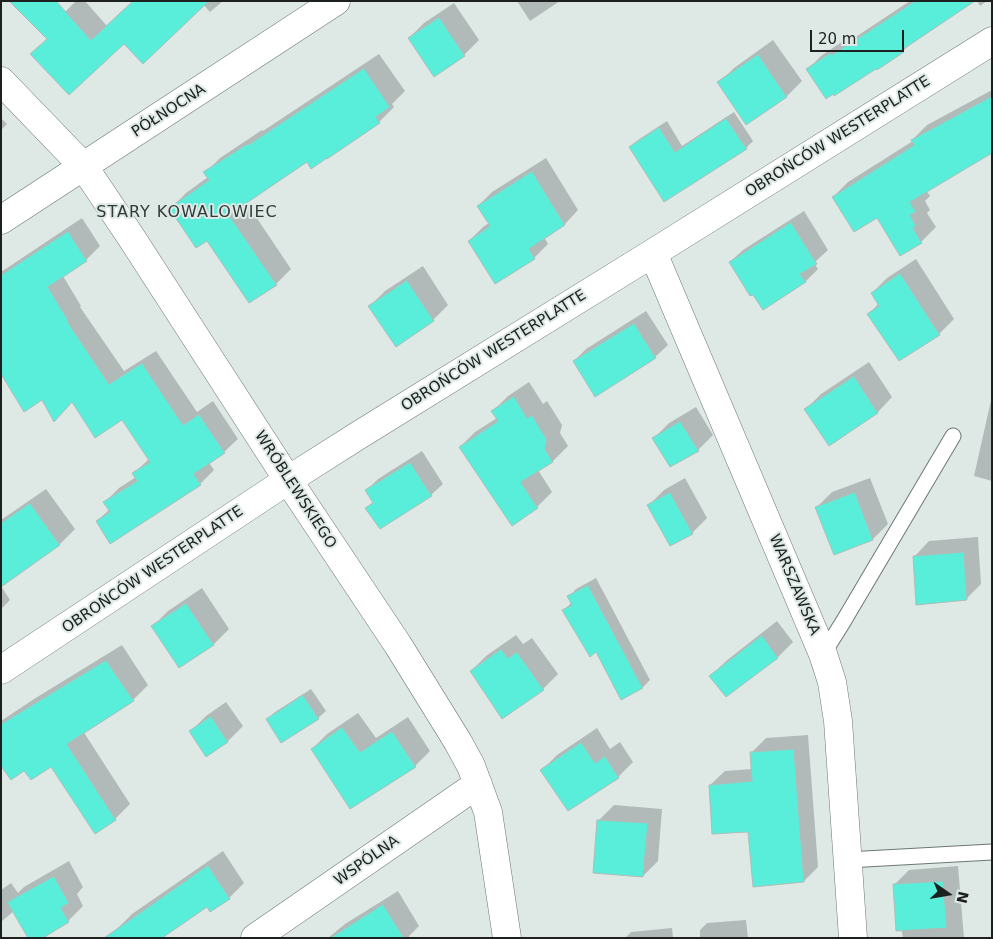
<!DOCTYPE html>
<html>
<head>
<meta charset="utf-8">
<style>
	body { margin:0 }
	#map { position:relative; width:993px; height:939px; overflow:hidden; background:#dee9e6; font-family:"DejaVu Sans",sans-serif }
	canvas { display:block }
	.frame { position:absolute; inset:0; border:2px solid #1c201f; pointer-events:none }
	.north { position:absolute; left:923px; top:869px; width:50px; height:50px; -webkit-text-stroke:4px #dee9e6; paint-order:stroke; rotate:103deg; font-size:14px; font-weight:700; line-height:20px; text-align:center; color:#1c201f }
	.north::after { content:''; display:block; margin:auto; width:18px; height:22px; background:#1c201f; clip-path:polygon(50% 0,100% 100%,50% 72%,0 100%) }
	.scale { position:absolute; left:810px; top:30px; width:94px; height:22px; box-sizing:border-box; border:2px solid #1c201f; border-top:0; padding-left:6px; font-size:15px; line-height:18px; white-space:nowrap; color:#1c201f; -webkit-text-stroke:4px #dee9e6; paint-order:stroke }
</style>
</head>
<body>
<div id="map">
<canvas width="993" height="939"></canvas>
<div class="frame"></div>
<div class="north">N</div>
<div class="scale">20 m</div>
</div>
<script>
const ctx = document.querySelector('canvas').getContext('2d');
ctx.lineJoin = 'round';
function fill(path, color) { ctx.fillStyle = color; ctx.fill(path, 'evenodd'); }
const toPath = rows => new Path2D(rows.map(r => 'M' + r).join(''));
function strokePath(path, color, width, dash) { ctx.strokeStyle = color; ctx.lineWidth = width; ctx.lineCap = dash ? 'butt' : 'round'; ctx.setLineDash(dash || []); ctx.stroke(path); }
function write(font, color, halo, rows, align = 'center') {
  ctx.font = font + ' "DejaVu Sans",sans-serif'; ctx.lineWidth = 4; ctx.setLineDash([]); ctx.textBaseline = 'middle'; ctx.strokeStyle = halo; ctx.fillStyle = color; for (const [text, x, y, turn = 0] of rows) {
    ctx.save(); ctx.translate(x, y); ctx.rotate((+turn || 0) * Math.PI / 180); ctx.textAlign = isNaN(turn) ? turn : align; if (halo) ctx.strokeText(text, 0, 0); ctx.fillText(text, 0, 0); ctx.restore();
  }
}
const shadow = toPath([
	[76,1,85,1,107,26,124,42,48,38,43,34],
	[200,1,223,1,210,12],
	[517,1,560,1,530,21],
	[910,1,973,1,912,42,903,51,808,69,821,56,843,41,845,44],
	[977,1,987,1,980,6],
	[454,3,479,40,464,55,409,38,424,23],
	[773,40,802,81,787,96,719,83,734,68],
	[379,54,405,91,392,104,394,107,379,122,307,160,246,202,291,269,276,284,249,301,207,239,171,208,186,193,208,177,205,173,220,158,262,130,263,131],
	[992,90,992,152,926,190,930,196,925,201,930,210,927,213,936,227,921,242,877,216,833,197,848,182,913,141,912,140,927,125],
	[734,112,753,141,746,148,665,200,630,147,638,140,667,121,682,146],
	[1,118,7,124,1,130],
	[546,158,578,210,565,224,544,237,548,244,534,258,496,282,469,241,483,227,489,223,478,206,492,192],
	[804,211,828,250,814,263,818,269,806,281,764,309,730,262,743,250],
	[82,218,100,246,86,260,63,276,81,306,80,307,124,371,156,351,197,412,213,401,238,439,224,452,209,463,214,470,200,484,97,521,110,509,105,502,119,488,136,477,134,473,149,459,123,418,73,401,55,420,43,398,1,371,1,272],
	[916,259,954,319,939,334,869,314,879,303,872,293,887,278],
	[423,266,448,305,433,320,397,345,370,306,385,291],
	[646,311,668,345,655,357,596,395,574,361,586,349],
	[869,362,892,397,878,412,806,409,821,394],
	[529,382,543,404,547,401,562,425,560,433,568,446,553,461,538,470,552,492,537,507,512,524,460,447,475,432,497,418,493,411,508,396],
	[992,396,992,481,974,476],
	[696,407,713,435,698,450,654,438,669,423],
	[422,451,443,484,431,495,367,508,374,501,367,490,378,479],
	[685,478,707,518,692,533,649,505,664,490],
	[870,478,888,524,873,539,817,507,832,492],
	[46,489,75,529,60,544,1,585,1,520],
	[978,537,981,584,966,599,914,557,929,541],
	[596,578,650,680,643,687,597,650,564,610,572,602,569,597,576,589],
	[1,586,10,600,1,609],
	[202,588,229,629,214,644,179,666,153,626,168,611],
	[777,621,793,642,778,657,726,695,711,676,726,661],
	[516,635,523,644,532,638,558,674,543,689,471,671,486,656],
	[122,645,148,685,133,700,83,731,130,804,115,819,52,765,25,769,1,763,1,721,34,699],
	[311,689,326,711,318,718,267,720,275,712],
	[226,702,243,726,228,741,206,756,191,731,206,716],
	[358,713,376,738,408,717,430,751,415,766,312,749,327,734],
	[597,728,610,749,620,742,633,762,618,777,568,810,542,770,557,755],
	[808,735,818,867,804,881,749,831,710,785,725,771,752,769,751,753,766,738],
	[614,805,662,809,658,861,643,876,599,820],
	[223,851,244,883,229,898,117,929,132,914],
	[69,861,83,887,77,894,83,906,68,921,41,938,14,911,1,922,1,890,11,883,18,893,24,887],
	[958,866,964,938,903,938,894,885,909,870],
	[398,891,419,926,409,936,410,938,328,938,345,924],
	[746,920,748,938,700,938,700,930,707,923],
	[672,928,673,938,625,938,631,932]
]);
const building = toPath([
	[9,1,56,1,91,40,133,1,209,1,143,64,124,44,69,95,30,54,47,39,9,1],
	[915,1,975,1,902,50,904,52,877,70,876,69,834,96,833,94,826,99,806,69,830,53,832,55,915,1],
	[439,17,465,56,434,77,408,38,439,17],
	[758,54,787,97,746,125,717,82,758,54],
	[364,68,390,107,376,117,380,123,327,159,327,158,311,169,307,162,229,215,277,285,249,303,207,241,196,248,169,208,209,180,203,172,247,144,248,145,364,68],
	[992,96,992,153,910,202,916,212,910,215,916,226,913,228,922,243,900,256,877,218,854,232,832,197,914,145,911,140,992,96],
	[726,118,747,149,664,202,629,147,659,127,675,152,726,118],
	[532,171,565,225,529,249,535,259,495,284,468,241,490,226,477,206,532,171],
	[791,222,817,264,800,274,806,282,763,310,753,295,750,296,729,262,791,222],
	[68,231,87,261,48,287,68,320,67,321,109,384,142,363,183,425,199,414,225,453,194,474,201,485,110,544,96,521,110,512,103,502,137,481,132,473,150,462,122,420,95,438,72,402,54,422,42,400,24,412,1,374,1,275,68,231],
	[900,273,940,335,899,361,867,314,879,306,871,293,900,273],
	[407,280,434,321,396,347,368,306,407,280],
	[634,323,656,358,595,397,573,361,634,323],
	[854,376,878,413,829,446,804,409,854,376],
	[514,396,527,418,532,415,547,440,545,449,553,462,521,482,538,508,512,526,459,447,498,421,491,411,514,396],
	[680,421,699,451,670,467,652,438,680,421],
	[410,462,432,496,380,529,365,508,373,503,365,490,410,462],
	[670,492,693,534,670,546,647,505,670,492],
	[855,492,873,540,834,555,815,507,855,492],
	[30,503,60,545,1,587,1,523,30,503],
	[964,552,967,600,916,605,913,556,964,552],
	[588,585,643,688,621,700,596,652,590,657,562,610,572,605,567,596,588,585],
	[186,603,214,645,179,668,151,626,186,603],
	[762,635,778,658,726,697,709,676,762,635],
	[501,649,508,658,517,652,544,690,502,719,470,671,501,649],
	[106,660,134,701,67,744,116,820,95,834,51,767,31,780,24,771,11,780,1,766,1,724,106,660],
	[303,695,319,719,281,743,266,719,303,695],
	[211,716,228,742,206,757,189,731,211,716],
	[342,727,360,752,392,731,416,767,350,809,311,749,342,727],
	[581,742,595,763,605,756,619,778,568,811,540,770,581,742],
	[794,749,804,882,753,887,748,832,712,834,709,785,752,781,750,752,794,749],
	[597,820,648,823,643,877,593,873,597,820],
	[208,865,230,899,210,912,207,907,162,938,104,938,208,865],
	[54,876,69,903,61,908,69,922,43,938,28,938,7,902,54,876],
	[943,881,947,928,896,931,893,884,943,881],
	[383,904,404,938,330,938,383,904]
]);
const lane = toPath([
	[823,654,843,622,953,436],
	[847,860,992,852]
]);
const street = toPath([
	[1,81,84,167,131,237,288,480,398,645,458,742,471,766,488,812,507,938],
	[1,220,336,1],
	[653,253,823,654,832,682,838,721,853,938],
	[1,670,288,480,359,435,653,253,992,41],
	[255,938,478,784]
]);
const streetNames = [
	["PÓŁNOCNA",169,111,-33],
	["OBROŃCÓW WESTERPLATTE",838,137,-32],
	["OBROŃCÓW WESTERPLATTE",494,351,-32],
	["WRÓBLEWSKIEGO",295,490,57],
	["OBROŃCÓW WESTERPLATTE",153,570,-34],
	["WARSZAWSKA",794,585,67],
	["WSPÓLNA",367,861,-35]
];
const neighbourhoodNames = [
	["STARY KOWALOWIEC",187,213]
];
fill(shadow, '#0003');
fill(building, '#59eed9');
strokePath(building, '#b0bbb8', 1);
strokePath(lane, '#6d7775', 17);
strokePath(street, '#6d7775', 29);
strokePath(lane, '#fff', 15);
strokePath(street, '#fff', 28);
write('15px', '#1c201f', '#dee9e6', streetNames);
ctx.letterSpacing = '1px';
write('16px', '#313a38', '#dee9e6', neighbourhoodNames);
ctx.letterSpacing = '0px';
</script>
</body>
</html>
